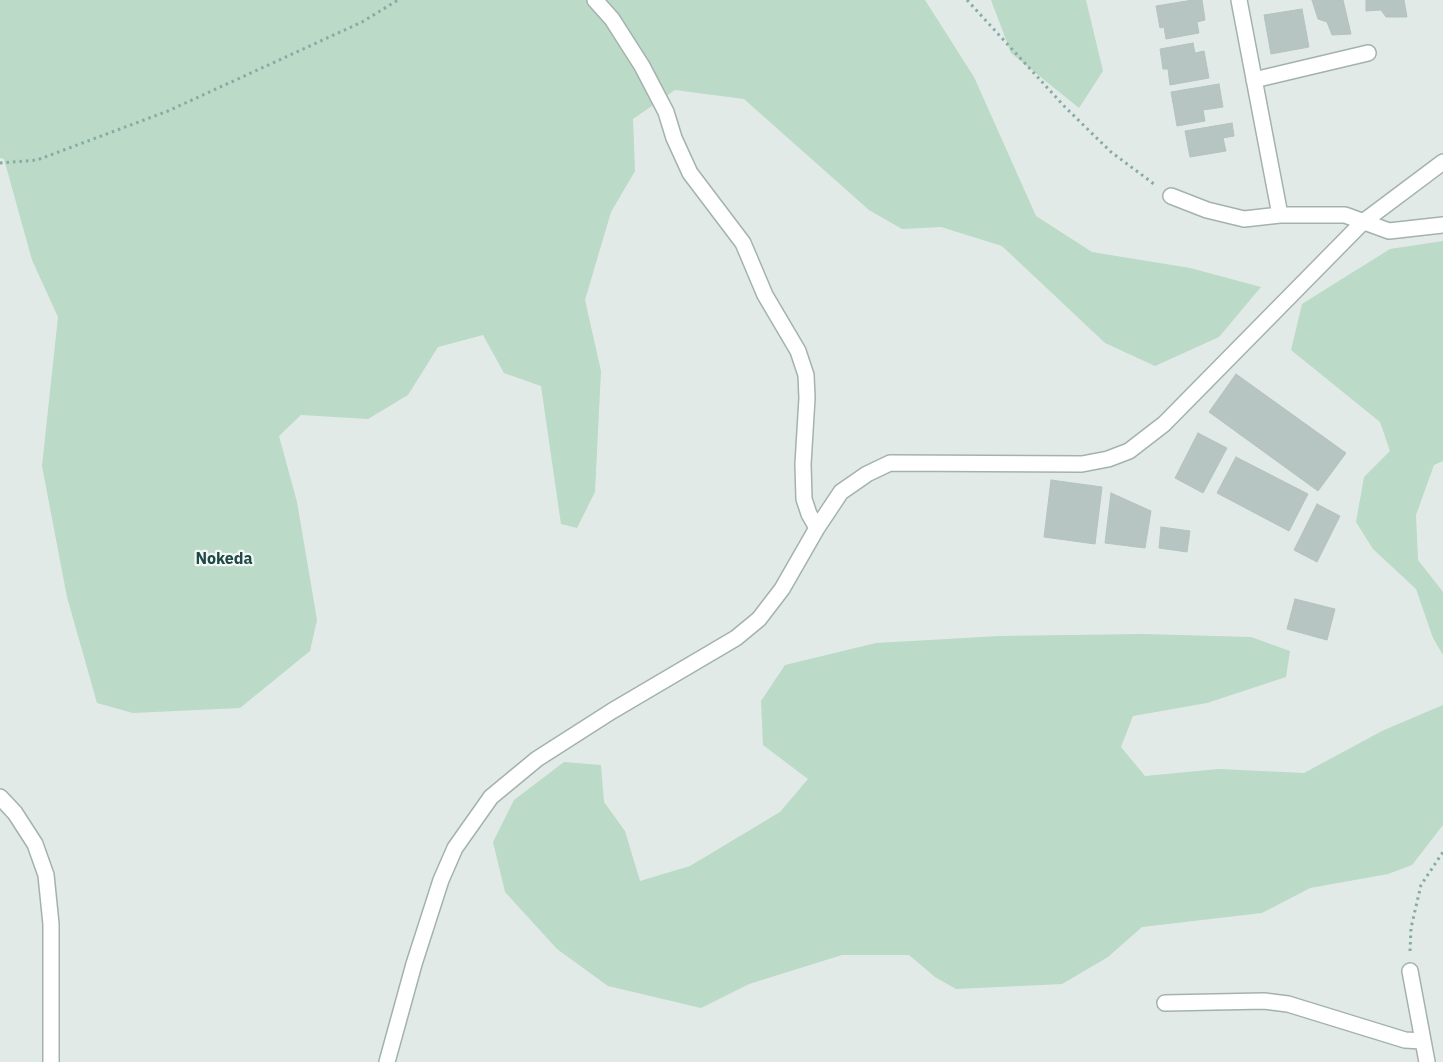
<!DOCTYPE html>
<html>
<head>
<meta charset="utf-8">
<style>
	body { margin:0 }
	canvas { display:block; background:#e1eae7 }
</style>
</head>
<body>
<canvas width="1443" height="1062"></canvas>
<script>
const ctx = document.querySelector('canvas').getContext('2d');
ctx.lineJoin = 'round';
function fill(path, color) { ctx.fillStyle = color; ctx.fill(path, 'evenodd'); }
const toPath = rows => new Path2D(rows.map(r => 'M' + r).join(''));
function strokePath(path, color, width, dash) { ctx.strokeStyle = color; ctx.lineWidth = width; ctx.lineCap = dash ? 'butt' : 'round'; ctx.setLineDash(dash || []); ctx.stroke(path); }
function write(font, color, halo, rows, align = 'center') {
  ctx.font = font + ' "IBM Plex Sans",sans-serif'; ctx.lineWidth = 4.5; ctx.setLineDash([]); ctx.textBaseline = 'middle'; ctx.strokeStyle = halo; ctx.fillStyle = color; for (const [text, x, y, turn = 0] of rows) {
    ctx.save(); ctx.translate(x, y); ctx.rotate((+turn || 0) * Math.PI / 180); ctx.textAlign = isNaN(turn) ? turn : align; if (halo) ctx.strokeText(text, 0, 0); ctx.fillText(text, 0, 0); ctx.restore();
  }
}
const green = toPath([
	[0,0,925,0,974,77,1036,216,1092,252,1190,268,1261,287,1219,337,1155,366,1105,343,1002,246,941,227,902,229,869,210,744,99,675,90,633,119,635,171,611,212,585,300,601,371,595,492,577,528,561,524,541,386,504,373,483,335,438,347,408,395,368,419,301,415,279,436,297,502,317,620,310,651,240,708,133,713,97,703,67,597,42,466,58,317,32,260,4,159,0,158],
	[991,0,1086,0,1103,71,1079,108,1011,53],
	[1443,241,1443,461,1434,465,1416,515,1418,560,1443,592,1443,655,1433,638,1416,589,1373,549,1356,522,1364,477,1390,451,1380,422,1291,350,1302,304,1390,249],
	[1143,634,1251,637,1290,651,1286,677,1207,703,1133,716,1121,747,1145,776,1219,769,1304,773,1382,731,1443,705,1443,825,1412,865,1388,874,1310,888,1262,913,1142,927,1108,957,1062,984,956,989,935,977,909,955,842,955,749,984,701,1008,608,986,557,949,505,892,493,842,514,800,564,762,601,765,604,802,625,831,640,881,690,866,780,812,808,779,763,745,761,701,785,665,876,643,999,636]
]);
const building = toPath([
	[1193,0,1202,0,1205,20,1197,22,1199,33,1166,39,1164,27,1160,28,1156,6,1193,0],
	[1312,0,1343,0,1351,34,1332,35,1327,22,1318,19,1312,0],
	[1366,0,1404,0,1407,17,1386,17,1381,10,1366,11,1366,0],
	[1302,9,1309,47,1271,54,1264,15,1302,9],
	[1193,43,1195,53,1204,51,1209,78,1170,85,1168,69,1163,69,1160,49,1193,43],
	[1219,84,1223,107,1203,110,1205,121,1177,126,1171,92,1219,84],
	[1232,123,1234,136,1223,138,1226,151,1190,157,1185,131,1232,123],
	[1236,374,1346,453,1318,491,1209,412,1236,374],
	[1198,433,1227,448,1203,493,1175,478,1198,433],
	[1236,457,1308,494,1289,531,1217,493,1236,457],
	[1051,480,1102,487,1095,544,1044,537,1051,480],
	[1111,493,1151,511,1145,548,1105,543,1111,493],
	[1317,504,1340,516,1317,562,1294,550,1317,504],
	[1161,527,1190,531,1187,552,1159,548,1161,527],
	[1295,599,1335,609,1327,640,1287,629,1295,599]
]);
const path = toPath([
	[967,0,1065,107,1111,152,1154,184],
	[0,163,37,160,168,111,362,22,398,0],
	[1410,951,1411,928,1421,885,1443,852]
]);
const minor = toPath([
	[595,0,612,19,642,66,666,112,674,138,690,173,743,243,765,295,798,351,806,375,807,398,803,464,804,499,809,514,817,528],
	[1239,0,1280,215,1345,215,1389,231,1443,225],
	[1254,80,1368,53],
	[1171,196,1207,210,1244,219,1280,215],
	[0,797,15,813,35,844,46,875,51,924,51,1062],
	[1410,971,1427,1062],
	[1165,1003,1264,1001,1288,1004,1405,1040,1422,1041],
	[387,1062,414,964,441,880,455,848,491,797,537,759,612,711,736,638,759,619,782,589,817,528,841,492,867,474,890,463,1082,464,1108,459,1129,451,1164,424,1363,222,1443,162]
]);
const quarterNames = [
	["Nokeda",224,559]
];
fill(green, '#bbdac8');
fill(building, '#b6c5c1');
strokePath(building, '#b4c3bf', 1);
strokePath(minor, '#a4b2ae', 18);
strokePath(path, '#84aca4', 3, [2.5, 4]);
strokePath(minor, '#fff', 15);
write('bold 16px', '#204a45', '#f1f7f5', quarterNames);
</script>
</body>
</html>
